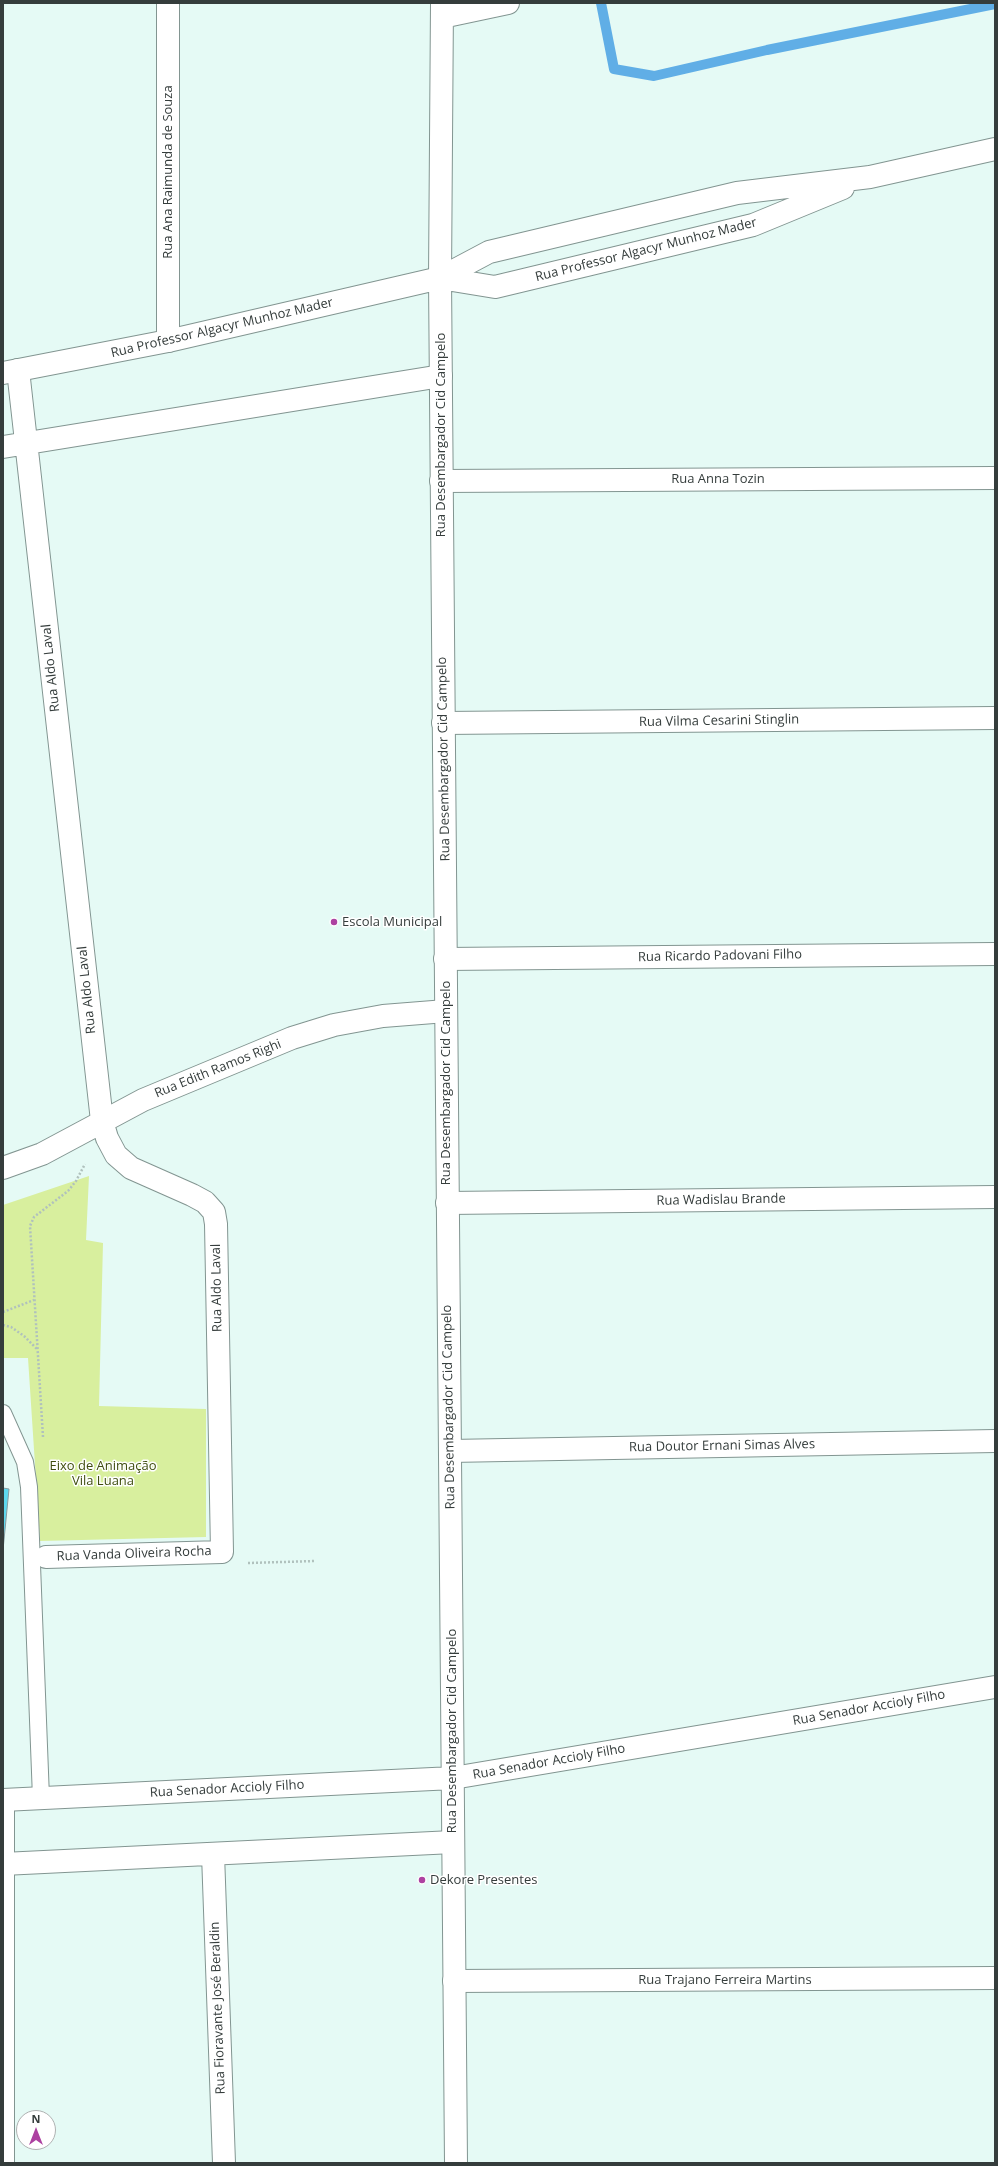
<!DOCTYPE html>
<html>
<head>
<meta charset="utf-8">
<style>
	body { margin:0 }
	#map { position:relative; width:998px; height:2166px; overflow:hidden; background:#e5faf5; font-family:"Open Sans",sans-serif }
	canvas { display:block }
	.frame { position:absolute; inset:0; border:4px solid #353d3c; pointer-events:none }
	.north { position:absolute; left:16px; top:2110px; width:40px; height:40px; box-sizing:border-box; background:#fff; border:1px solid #aeb1b1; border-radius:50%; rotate:0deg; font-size:11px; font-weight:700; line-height:16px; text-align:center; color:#353d3c }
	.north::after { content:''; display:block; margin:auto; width:14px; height:18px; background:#ad41a1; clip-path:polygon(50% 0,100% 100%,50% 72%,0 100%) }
</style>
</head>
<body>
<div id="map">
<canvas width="998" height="2166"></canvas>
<div class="frame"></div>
<div class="north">N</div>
</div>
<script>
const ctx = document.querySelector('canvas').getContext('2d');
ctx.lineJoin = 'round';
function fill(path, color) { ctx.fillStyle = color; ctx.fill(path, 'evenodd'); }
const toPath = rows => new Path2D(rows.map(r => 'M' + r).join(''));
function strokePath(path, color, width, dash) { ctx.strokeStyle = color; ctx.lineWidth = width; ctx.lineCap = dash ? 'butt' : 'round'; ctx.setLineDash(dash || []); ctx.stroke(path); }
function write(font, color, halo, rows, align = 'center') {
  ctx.font = font + ' "Open Sans",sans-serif'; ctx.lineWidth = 3; ctx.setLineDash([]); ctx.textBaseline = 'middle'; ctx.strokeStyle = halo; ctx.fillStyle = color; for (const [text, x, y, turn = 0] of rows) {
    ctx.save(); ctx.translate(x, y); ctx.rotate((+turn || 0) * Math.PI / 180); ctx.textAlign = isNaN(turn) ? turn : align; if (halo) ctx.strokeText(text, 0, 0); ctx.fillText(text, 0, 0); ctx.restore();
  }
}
const green = toPath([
	[89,1176,86,1240,103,1243,99,1406,206,1409,206,1537,40,1541,28,1358,3,1358,3,1205]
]);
const stream = toPath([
	[601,3,614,69,654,76,767,50,995,4]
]);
const building = toPath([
	[3,1488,9,1489,3,1550,3,1488]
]);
const path = toPath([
	[3,1312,34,1300],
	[3,1325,11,1327,24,1336,37,1349],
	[43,1437,30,1226,34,1217,68,1191,76,1181,85,1164],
	[248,1563,316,1561]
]);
const lane = toPath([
	[3,1413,25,1462,29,1487,41,1798]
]);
const street = toPath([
	[442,17,508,3],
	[440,278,442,3],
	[168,341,168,3],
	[18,370,102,1121,107,1138,116,1155,131,1168,192,1195,205,1202,214,1212,216,1224,222,1552,46,1557],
	[3,447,441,376],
	[441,481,995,478],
	[443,723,995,718],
	[445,959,995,954],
	[3,1168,42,1154,143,1100,292,1038,334,1025,383,1016,446,1011],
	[447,1203,995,1197],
	[450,1451,995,1441],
	[453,1778,995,1687],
	[3,1800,3,2163],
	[213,1854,224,2163],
	[3,1864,453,1842],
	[454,1981,995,1978]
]);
const secondary = toPath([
	[440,278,456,2163],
	[440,278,495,287,753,225,843,188],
	[3,373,168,341,440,278,489,252,737,193,870,177,995,149],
	[3,1800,453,1778]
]);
const markers = [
	[334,922,4,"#ad41a1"],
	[422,1880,4,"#ad41a1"]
];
const streetNames = [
	["Rua Ana Raimunda de Souza",168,172,-90],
	["Rua Professor Algacyr Munhoz Mader",646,250,-14],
	["Rua Professor Algacyr Munhoz Mader",222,328,-13],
	["Rua Desembargador Cid Campelo",441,435,-90],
	["Rua Anna Tozin",718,479],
	["Rua Aldo Laval",51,668,-96],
	["Rua Vilma Cesarini Stinglin",719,721,-1],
	["Rua Desembargador Cid Campelo",444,759,-91],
	["Rua Ricardo Padovani Filho",720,956,-1],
	["Rua Aldo Laval",87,990,-96],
	["Rua Edith Ramos Righi",218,1069,-22],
	["Rua Desembargador Cid Campelo",446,1083,-90],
	["Rua Wadislau Brande",721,1200,-1],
	["Rua Aldo Laval",217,1288,-91],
	["Rua Desembargador Cid Campelo",449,1407,-91],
	["Rua Doutor Ernani Simas Alves",722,1446,-1],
	["Rua Vanda Oliveira Rocha",134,1554,-2],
	["Rua Senador Accioly Filho",869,1708,-10],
	["Rua Desembargador Cid Campelo",452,1731,-90],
	["Rua Senador Accioly Filho",549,1762,-10],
	["Rua Senador Accioly Filho",227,1789,-3],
	["Rua Trajano Ferreira Martins",725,1980],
	["Rua Fioravante José Beraldin",218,2008,-92]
];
const poiNames = [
	["Escola Municipal",342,922],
	["Dekore Presentes",430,1880]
];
const parkNames = [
	["Eixo de Animação",103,1466],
	["Vila Luana",103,1481]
];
fill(green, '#d8ef9e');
strokePath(stream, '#60aee6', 10);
fill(building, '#5ed8ee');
strokePath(building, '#889b9f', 1);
strokePath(lane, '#829591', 18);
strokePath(street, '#829591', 24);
strokePath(secondary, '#829591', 24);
strokePath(path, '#b0c1bd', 2.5, [2, 2]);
strokePath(lane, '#fff', 16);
strokePath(street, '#fff', 22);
strokePath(secondary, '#fff', 22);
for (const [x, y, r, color] of markers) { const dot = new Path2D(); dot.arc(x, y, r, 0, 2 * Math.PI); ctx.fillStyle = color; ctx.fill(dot); strokePath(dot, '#fff', 1.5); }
write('13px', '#353d3c', '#fff', streetNames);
write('13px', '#353d3c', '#fff', poiNames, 'left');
write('13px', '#3f4d0f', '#fff', parkNames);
</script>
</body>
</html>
